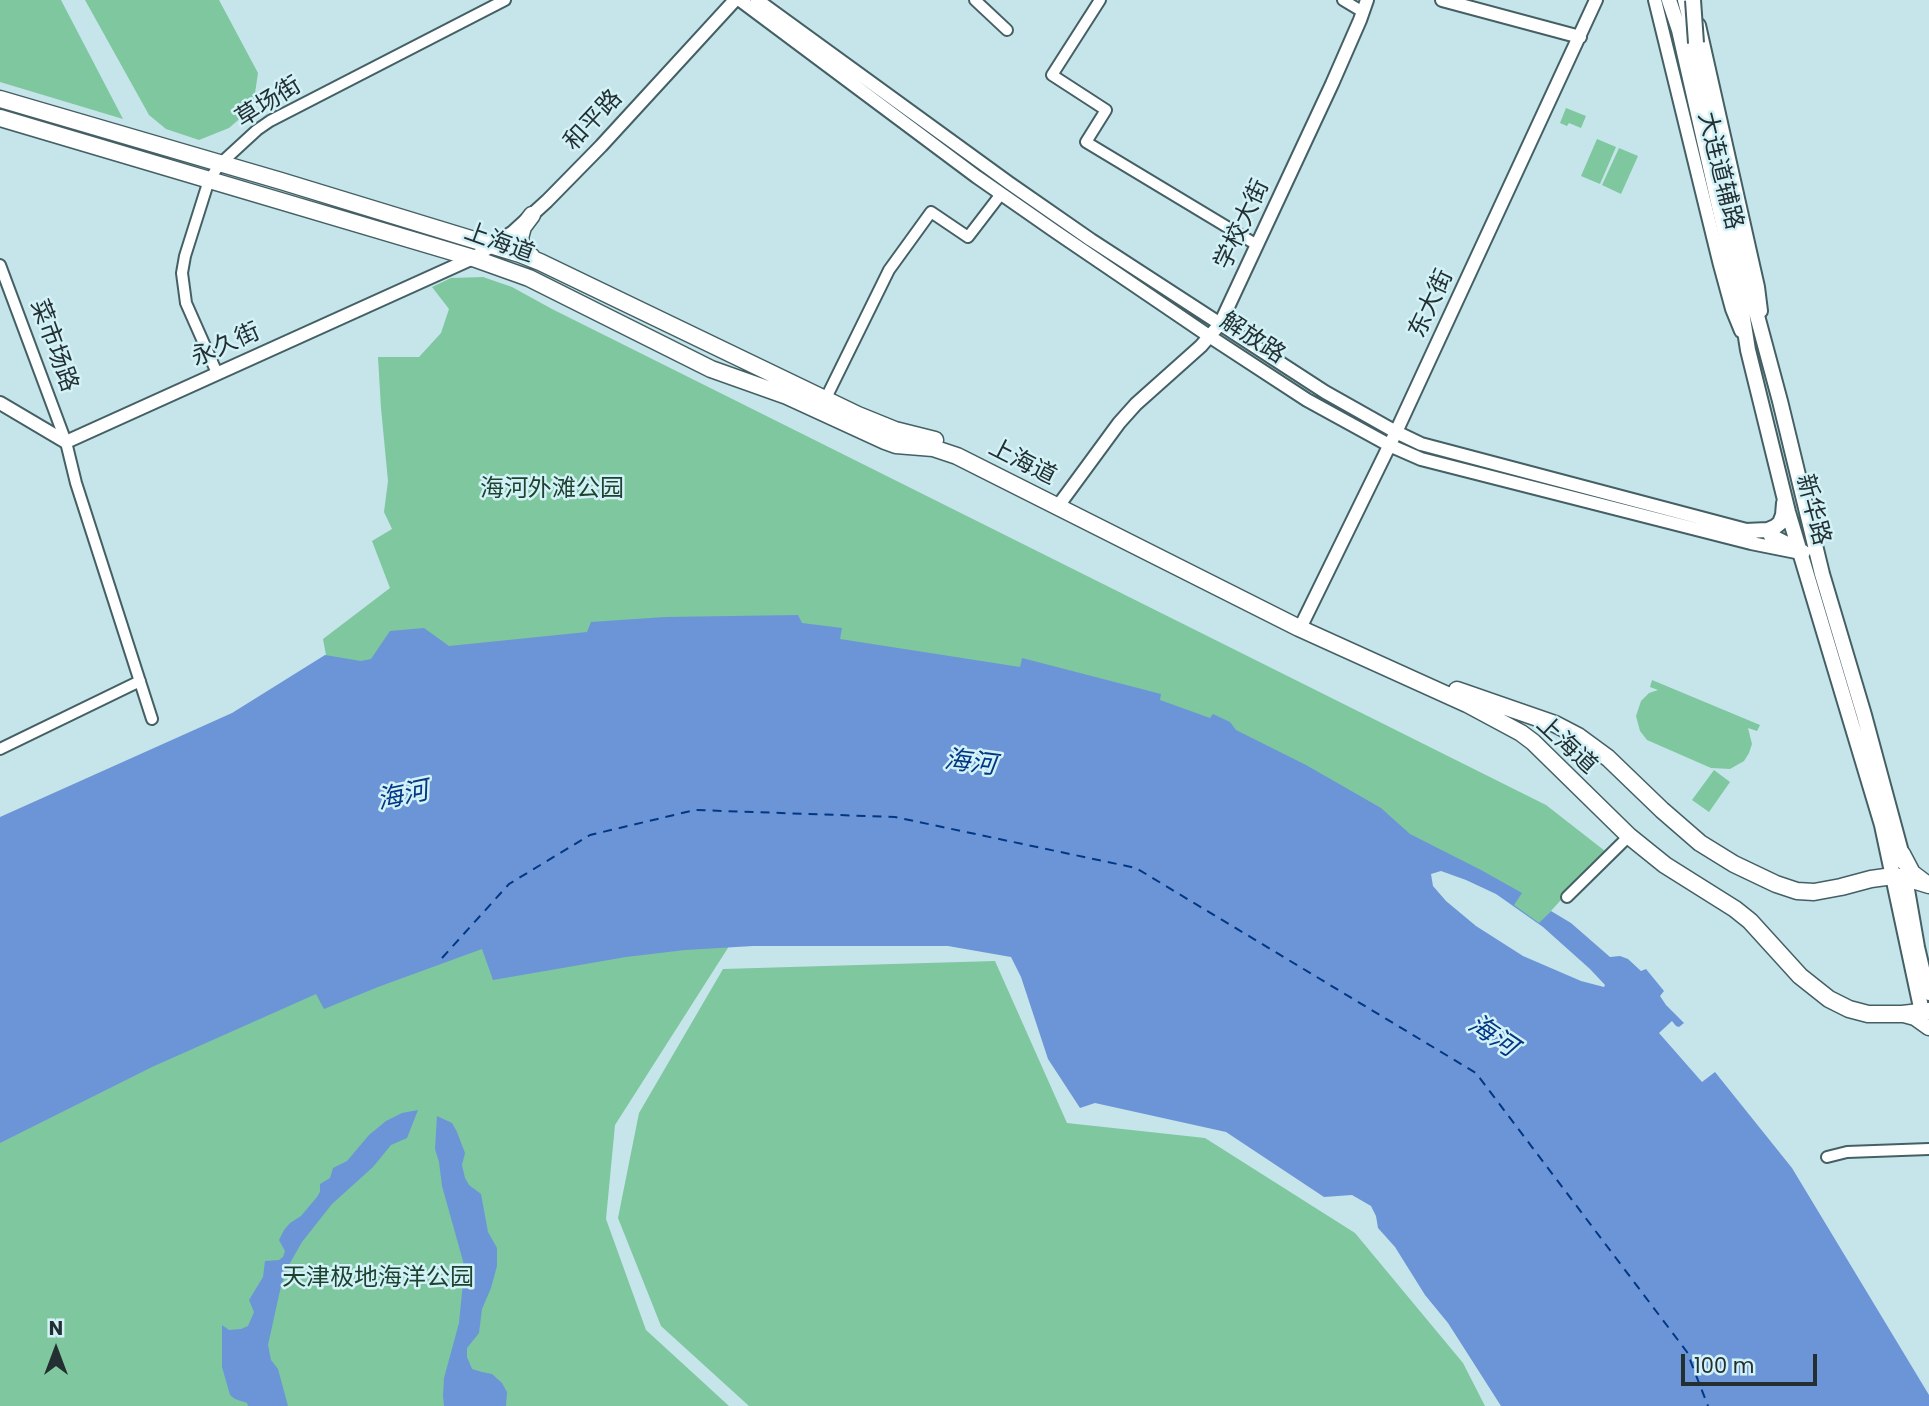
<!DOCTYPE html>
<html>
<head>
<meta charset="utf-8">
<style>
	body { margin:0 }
	#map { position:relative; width:1929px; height:1406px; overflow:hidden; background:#c5e5ea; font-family:Poppins,sans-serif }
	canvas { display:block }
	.north { position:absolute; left:21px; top:1315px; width:70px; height:70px; -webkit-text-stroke:5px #d2f2f8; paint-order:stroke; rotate:0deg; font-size:19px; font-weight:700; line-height:28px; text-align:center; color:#232f31 }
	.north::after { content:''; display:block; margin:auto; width:24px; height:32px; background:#232f31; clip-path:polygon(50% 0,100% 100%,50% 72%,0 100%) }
	.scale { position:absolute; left:1681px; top:1354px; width:136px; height:32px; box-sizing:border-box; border:4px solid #232f31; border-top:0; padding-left:9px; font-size:21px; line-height:24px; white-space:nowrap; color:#232f31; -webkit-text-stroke:5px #d2f2f8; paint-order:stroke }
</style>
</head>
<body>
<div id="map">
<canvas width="1929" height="1406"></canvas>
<div class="north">N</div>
<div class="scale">100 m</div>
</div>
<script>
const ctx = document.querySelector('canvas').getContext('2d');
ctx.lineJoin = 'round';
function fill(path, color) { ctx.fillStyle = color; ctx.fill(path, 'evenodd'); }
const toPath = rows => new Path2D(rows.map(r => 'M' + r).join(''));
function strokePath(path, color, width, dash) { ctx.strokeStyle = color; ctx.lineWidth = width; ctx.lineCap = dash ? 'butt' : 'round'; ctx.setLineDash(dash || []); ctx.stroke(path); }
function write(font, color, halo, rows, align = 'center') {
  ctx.font = font + ' Poppins,"Noto Sans SC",sans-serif'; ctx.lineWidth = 5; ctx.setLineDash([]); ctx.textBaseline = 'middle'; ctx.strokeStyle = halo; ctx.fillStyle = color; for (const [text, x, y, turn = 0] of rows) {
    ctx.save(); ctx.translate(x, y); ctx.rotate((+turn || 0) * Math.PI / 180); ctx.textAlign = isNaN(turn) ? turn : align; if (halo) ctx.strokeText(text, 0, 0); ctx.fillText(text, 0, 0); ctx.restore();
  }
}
const green = toPath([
	[0,0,61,0,123,119,0,82],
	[85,0,219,0,258,73,254,100,245,114,229,128,199,140,166,129,149,115],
	[1566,108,1586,116,1581,128,1569,123,1567,126,1560,123],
	[1597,139,1616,147,1600,184,1581,176],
	[1619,148,1638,156,1621,194,1602,185],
	[483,277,512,287,552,309,1546,805,1605,851,1532,932,328,666,323,639,390,588,372,541,392,529,384,512,388,481,381,408,378,357,419,357,441,333,449,309,432,287,451,278],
	[1652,680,1760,725,1757,731,1748,728,1752,744,1749,753,1744,761,1730,769,1711,768,1647,740,1640,731,1636,716,1641,701,1649,693,1658,690,1650,687],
	[1714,770,1730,782,1709,812,1692,800],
	[733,940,615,1125,606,1219,646,1330,729,1406,0,1406,0,1136,300,992,491,941],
	[995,961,1067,1123,1205,1138,1355,1233,1463,1363,1485,1406,749,1406,661,1326,618,1218,639,1113,723,969]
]);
const water = toPath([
	[798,615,802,623,842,628,840,639,1020,667,1022,658,1161,694,1160,700,1210,718,1213,714,1230,722,1236,730,1306,765,1381,808,1410,834,1481,870,1522,893,1514,905,1539,923,1551,911,1571,923,1610,957,1620,956,1628,959,1641,971,1646,969,1664,991,1660,996,1666,1005,1684,1023,1679,1027,1676,1026,1672,1021,1659,1033,1702,1082,1715,1072,1792,1168,1929,1395,1929,1406,1501,1406,1448,1323,1425,1295,1395,1247,1378,1228,1376,1216,1371,1206,1352,1195,1324,1197,1226,1132,1095,1103,1080,1108,1048,1059,1021,977,1011,957,948,946,753,946,685,950,626,957,493,980,482,949,378,987,324,1009,316,994,152,1067,0,1143,0,817,232,713,325,655,361,661,371,659,390,631,424,628,449,646,587,632,591,622,665,617],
	[418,1110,407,1138,391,1145,373,1167,332,1204,302,1242,290,1263,281,1286,268,1345,271,1360,278,1369,288,1406,248,1406,247,1403,235,1399,230,1395,222,1367,222,1325,229,1330,241,1329,248,1326,254,1312,249,1300,263,1277,265,1261,279,1260,283,1257,285,1251,279,1240,284,1230,290,1223,301,1216,317,1197,320,1192,320,1184,330,1178,333,1168,347,1161,369,1135,386,1121,402,1113],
	[437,1116,452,1123,457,1132,465,1153,462,1165,465,1178,469,1185,481,1194,488,1232,497,1248,497,1266,491,1288,482,1309,479,1333,467,1348,467,1357,472,1369,482,1372,492,1374,502,1383,507,1392,506,1406,444,1406,443,1396,444,1378,459,1323,464,1272,463,1261,442,1186,439,1162,435,1149]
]);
const pier = toPath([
	[1441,871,1466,880,1496,894,1543,927,1590,969,1605,985,1604,987,1581,981,1523,956,1476,926,1446,901,1433,886,1431,874]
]);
const ferry = toPath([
	[442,958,509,884,590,835,695,810,895,817,1136,868,1476,1073,1687,1352,1708,1406]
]);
const minor = toPath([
	[975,0,1007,30],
	[1100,0,1052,75,1106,110,1086,142,1257,245],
	[1343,0,1358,9,1364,9],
	[0,265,66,442,76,483,152,719],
	[217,373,186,303,182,273,185,256,209,180,220,164,257,130,270,121,505,0],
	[825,400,889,270,931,212,968,237,1001,194],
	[0,749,140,681],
	[1567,897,1629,836],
	[1827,1157,1847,1152,1929,1149]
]);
const tertiary = toPath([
	[740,0,977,177,1056,232,1209,336,1307,400,1389,445,1421,459,1751,543,1801,553],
	[757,0,1009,183,1091,240,1325,392,1396,432,1421,444,1754,532],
	[1442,0,1580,37],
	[1655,0,1720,265,1732,309,1741,331],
	[1699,25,1758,287,1761,311],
	[0,403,66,442,473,258,513,232,547,201,601,146,735,0],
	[1061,502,1119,423,1136,404,1201,346,1220,324,1332,84,1360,20,1367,0],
	[1302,624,1396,432,1596,0],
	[1906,878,1918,947,1929,994]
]);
const secondary = toPath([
	[1669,0,1679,30,1740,299,1748,350,1788,512,1882,825,1922,1012],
	[1685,0,1696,43,1752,297,1780,401,1822,574,1864,715,1904,863],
	[1745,531,1768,530,1775,527,1780,523,1783,515,1784,503],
	[1771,536,1803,552]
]);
const primary = toPath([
	[0,99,281,181,520,254,540,262,858,415,895,430,935,440],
	[0,118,473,258,529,278,711,369,787,396,885,441,896,445,933,448,957,456,1299,628,1467,704,1521,733,1533,742,1629,836,1665,865,1735,909,1750,921,1800,976,1829,999,1849,1009,1868,1014,1902,1014,1929,1011],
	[532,215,523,227,520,238,523,249,532,257],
	[1457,690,1555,724,1578,736,1608,758,1662,810,1700,843,1734,864,1776,884,1797,891,1814,892,1841,887,1871,879,1893,876,1906,878,1929,885],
	[1902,854,1912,873,1924,882],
	[1904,1014,1915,1017,1929,1027]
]);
const secondaryBridge = toPath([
	[1693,0,1696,43]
]);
const streetNames = [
	["草场街",269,103,-32],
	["和平路",594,121,-47],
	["大连道辅路",1719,171,76],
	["学校大街",1243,225,-65],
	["上海道",499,244,20],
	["东大街",1432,304,-65],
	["解放路",1252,339,33],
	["菜市场路",53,346,70],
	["永久街",226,346,-24],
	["上海道",1022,463,27],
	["新华路",1812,510,75],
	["上海道",1566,746,43]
];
const parkNames = [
	["海河外滩公园",552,490],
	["天津极地海洋公园",378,1279]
];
const waterNames = [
	["海河",970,764,7],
	["海河",403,797,-12],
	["海河",1492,1037,34]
];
fill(green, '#7ec79f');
fill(water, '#6c95d8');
fill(pier, '#c5e5ea');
strokePath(ferry, '#023784', 2, [9, 7]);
strokePath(minor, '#446065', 14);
strokePath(tertiary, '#446065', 16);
strokePath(secondary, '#446065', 18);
strokePath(primary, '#446065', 19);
strokePath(minor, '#fff', 10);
strokePath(tertiary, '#fff', 12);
strokePath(secondary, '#fff', 14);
strokePath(primary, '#fff', 16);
strokePath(secondaryBridge, '#446065', 18, []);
strokePath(secondaryBridge, '#fff', 14);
write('24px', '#232f31', '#d2f2f8', streetNames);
write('24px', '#1d432f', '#d2f2f8', parkNames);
write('italic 26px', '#023784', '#d2f2f8', waterNames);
</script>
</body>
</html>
